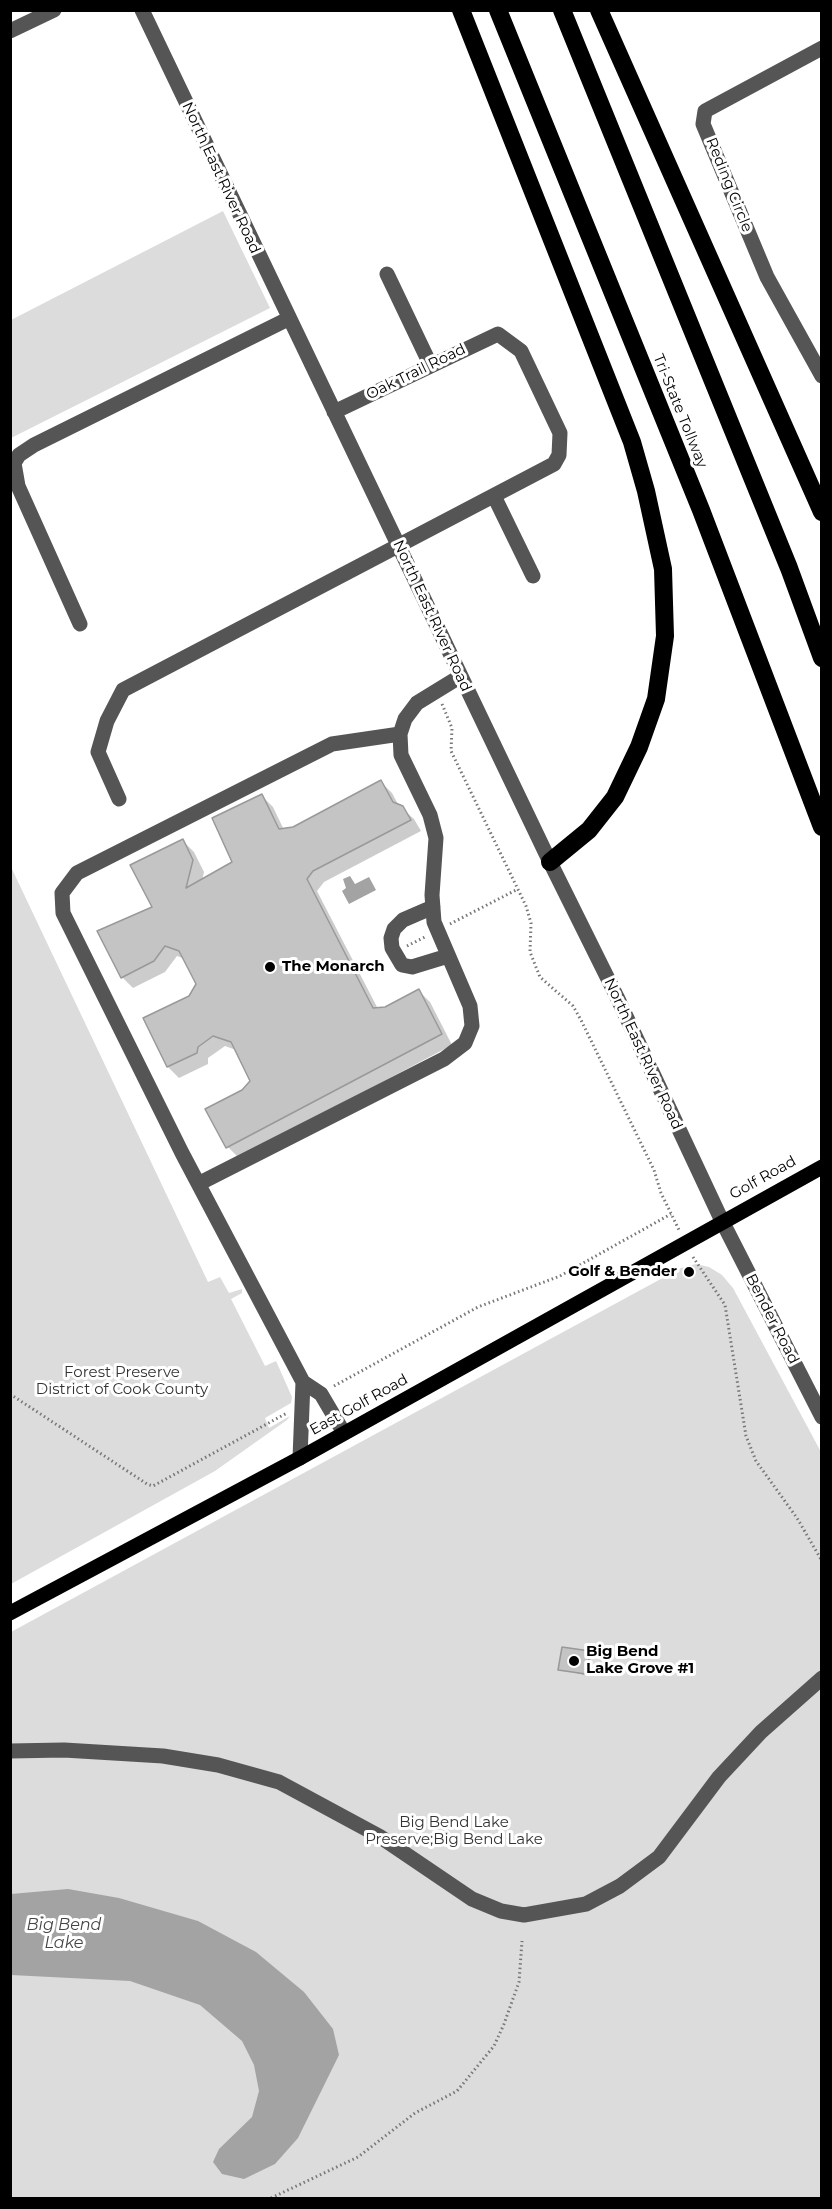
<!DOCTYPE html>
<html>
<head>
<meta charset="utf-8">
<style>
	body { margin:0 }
	#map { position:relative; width:832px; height:2209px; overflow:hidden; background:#fff; font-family:Montserrat,sans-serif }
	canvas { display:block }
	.frame { position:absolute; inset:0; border:12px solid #000; pointer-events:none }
</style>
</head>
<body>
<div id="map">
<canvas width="832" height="2209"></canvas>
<div class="frame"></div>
</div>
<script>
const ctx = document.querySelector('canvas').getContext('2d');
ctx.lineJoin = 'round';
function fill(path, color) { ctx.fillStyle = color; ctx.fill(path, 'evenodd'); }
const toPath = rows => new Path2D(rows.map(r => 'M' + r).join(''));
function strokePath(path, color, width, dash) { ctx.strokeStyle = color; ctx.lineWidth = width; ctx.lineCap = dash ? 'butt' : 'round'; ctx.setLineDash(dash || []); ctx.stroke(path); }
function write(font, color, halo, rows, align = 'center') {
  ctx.font = font + ' Montserrat,sans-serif'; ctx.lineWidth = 6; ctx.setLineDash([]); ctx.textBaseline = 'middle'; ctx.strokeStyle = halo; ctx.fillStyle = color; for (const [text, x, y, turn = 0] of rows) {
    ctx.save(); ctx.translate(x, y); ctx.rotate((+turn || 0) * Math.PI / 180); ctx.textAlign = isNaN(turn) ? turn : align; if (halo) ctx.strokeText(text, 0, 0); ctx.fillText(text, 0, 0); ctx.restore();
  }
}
const green = toPath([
	[223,211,270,308,11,438,11,320],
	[11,867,208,1282,220,1277,229,1293,242,1289,242,1293,231,1299,265,1366,276,1361,292,1397,291,1403,265,1418,269,1428,290,1416,287,1420,215,1471,11,1584],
	[696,1264,709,1267,722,1275,733,1288,821,1452,821,2198,11,2198,11,1632,681,1268]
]);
const water = toPath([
	[350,876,355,884,369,877,376,890,349,904,342,891,346,888,343,879],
	[68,1889,119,1898,198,1921,256,1952,304,1992,333,2029,339,2055,298,2138,275,2164,244,2179,222,2174,213,2162,219,2149,252,2117,259,2091,254,2065,242,2041,200,2005,130,1981,11,1975,11,1894]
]);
const shadow = toPath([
	[381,782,392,793,399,806,414,819,421,831,324,882,317,891,378,1009,386,1009,419,991,430,1002,452,1045,239,1158,228,1147,243,1091,251,1081,236,1050,225,1046,208,1058,208,1064,179,1078,168,1067,145,1019,190,997,198,984,185,959,177,956,165,972,133,988,122,977,183,841,194,852,204,872,202,881,234,862,262,796,273,807,284,830,293,828],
	[589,1653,591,1655,588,1676,560,1669]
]);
const building = toPath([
	[381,780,393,802,403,806,411,820,313,871,307,879,373,1008,385,1007,419,989,442,1034,226,1148,205,1109,242,1090,250,1081,231,1042,213,1036,198,1047,197,1053,167,1067,143,1018,189,996,196,984,179,951,165,946,154,961,121,978,97,931,152,907,130,865,183,839,193,860,186,888,232,862,212,818,262,794,279,829,293,827,381,780],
	[562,1647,590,1651,586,1674,558,1670,562,1647]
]);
const path = toPath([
	[442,704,452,728,451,751,526,906,531,923,530,952,540,977,573,1006,581,1020,654,1170,661,1193,679,1230],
	[450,924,518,889],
	[407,946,425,937],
	[355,973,382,959],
	[693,1257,725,1305,746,1436,756,1461,797,1518,822,1561],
	[334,1386,478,1307,560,1276,671,1214],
	[10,1394,147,1484,153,1486,287,1413],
	[271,2198,358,2157,415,2113,457,2091,494,2046,504,2024,519,1982,522,1941]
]);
const minor = toPath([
	[142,10,550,862,617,997,722,1221,822,1417],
	[10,31,54,10],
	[822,48,705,111,703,124,767,277,822,376],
	[387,274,430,364],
	[494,496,533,576],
	[80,624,18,486,14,463,19,455,34,445,288,319],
	[119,799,98,752,107,721,123,690,554,464,559,455,560,433,521,351,498,334,334,412],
	[433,907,403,920,394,929,391,938,392,948,402,965,412,967,448,956],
	[200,1183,444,1059,465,1043,472,1026,470,1006,434,922,432,895,436,838,430,815,401,755,400,734,405,719,417,703,461,676],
	[344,1433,321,1394,303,1382,182,1153,63,913,62,893,77,873,332,744,400,734],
	[300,1458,303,1382],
	[10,1751,64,1750,163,1756,218,1765,279,1782,379,1836,472,1899,501,1911,524,1915,586,1904,620,1886,659,1857,719,1777,761,1732,822,1678]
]);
const major = toPath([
	[10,1613,300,1458,822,1167]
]);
const highway = toPath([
	[461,10,632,442,646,491,663,569,665,636,656,699,639,747,615,797,589,830,550,862],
	[498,10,701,510,822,827],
	[562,10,789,568,822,658],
	[599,10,822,512]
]);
const markers = [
	[270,967,6,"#000"],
	[689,1272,6,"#000"],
	[574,1661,6,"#000"]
];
const streetNames = [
	["North East River Road",221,178,65],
	["Reding Circle",729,185,68],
	["Oak Trail Road",416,372,-26],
	["Tri-State Tollway",680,411,68],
	["North East River Road",432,616,65],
	["North East River Road",643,1054,65],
	["Golf Road",763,1178,-29],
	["Bender Road",772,1319,63],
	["East Golf Road",359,1405,-29]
];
const poiNames = [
	["The Monarch",282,967],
	["Golf & Bender",677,1272,"right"],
	["Big Bend",586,1652],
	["Lake Grove #1",586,1669]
];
const parkNames = [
	["Forest Preserve",122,1373],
	["District of Cook County",122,1390],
	["Big Bend Lake",454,1823],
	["Preserve;Big Bend Lake",454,1840]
];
const waterNames = [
	["Big Bend",64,1925],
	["Lake",64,1943]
];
fill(green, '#dcdcdc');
fill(water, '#a3a3a3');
fill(shadow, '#0003');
fill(building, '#c4c4c4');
strokePath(building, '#999', 1.5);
strokePath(path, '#777', 3, [1.5, 3]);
strokePath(minor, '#555', 15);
strokePath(major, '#000', 15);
strokePath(highway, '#000', 18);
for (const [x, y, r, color] of markers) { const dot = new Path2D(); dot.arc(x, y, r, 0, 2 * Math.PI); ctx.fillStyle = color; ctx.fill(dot); strokePath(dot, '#fff', 2); }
write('15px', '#000', '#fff', streetNames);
write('bold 15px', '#000', '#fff', poiNames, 'left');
write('15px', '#333', '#fff', parkNames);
write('italic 16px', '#444', '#fff', waterNames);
</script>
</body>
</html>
